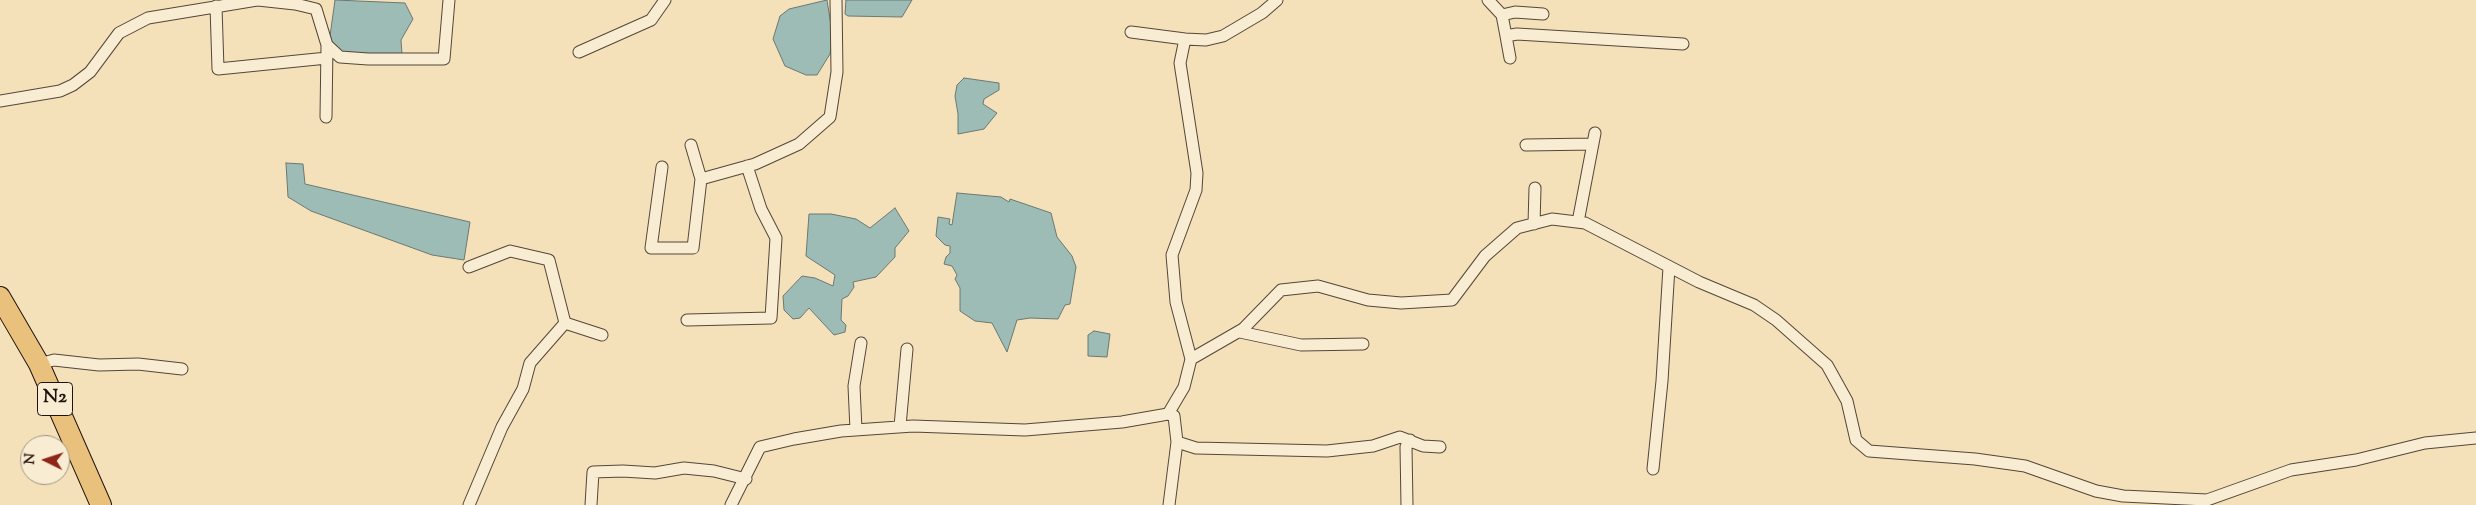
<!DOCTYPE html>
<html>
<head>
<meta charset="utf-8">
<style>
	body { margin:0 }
	#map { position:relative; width:2476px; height:505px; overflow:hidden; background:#f4e1ba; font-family:"Sorts Mill Goudy",serif }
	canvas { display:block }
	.north { position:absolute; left:20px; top:435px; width:50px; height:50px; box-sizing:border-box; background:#f8ecd2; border:1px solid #a29582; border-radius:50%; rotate:274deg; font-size:14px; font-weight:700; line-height:20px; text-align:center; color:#20130b }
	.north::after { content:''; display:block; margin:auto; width:18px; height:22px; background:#8f2418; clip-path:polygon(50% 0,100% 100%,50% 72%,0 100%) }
</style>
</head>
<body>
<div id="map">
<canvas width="2476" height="505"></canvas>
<div class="north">N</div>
</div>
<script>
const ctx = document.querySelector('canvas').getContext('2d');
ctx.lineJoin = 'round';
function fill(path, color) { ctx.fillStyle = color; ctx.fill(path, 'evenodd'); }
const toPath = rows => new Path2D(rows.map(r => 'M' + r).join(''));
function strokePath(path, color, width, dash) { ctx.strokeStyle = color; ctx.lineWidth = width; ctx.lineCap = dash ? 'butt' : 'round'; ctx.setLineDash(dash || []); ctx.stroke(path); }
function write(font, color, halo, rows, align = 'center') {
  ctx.font = font + ' "Sorts Mill Goudy",serif'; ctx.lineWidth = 4; ctx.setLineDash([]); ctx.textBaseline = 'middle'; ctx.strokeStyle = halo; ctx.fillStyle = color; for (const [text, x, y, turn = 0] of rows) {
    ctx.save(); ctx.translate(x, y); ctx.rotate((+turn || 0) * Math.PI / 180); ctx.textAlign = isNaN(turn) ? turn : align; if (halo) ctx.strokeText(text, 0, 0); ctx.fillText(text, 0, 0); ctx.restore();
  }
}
const water = toPath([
	[335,0,405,3,413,19,401,40,402,54,341,53,333,47,330,36,335,0],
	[827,0,833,37,830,54,817,75,806,75,785,66,773,39,780,16,789,9,827,0],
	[846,0,912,0,902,17,848,16,845,14,846,0],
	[964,78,999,83,999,90,984,99,983,104,997,113,984,129,958,134,958,114,955,96,957,85,964,78],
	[286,163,303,164,305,184,470,222,464,260,432,255,311,211,288,197,286,163],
	[957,193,1001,197,1009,202,1010,199,1051,213,1057,237,1072,256,1076,267,1070,304,1065,305,1058,319,1030,318,1017,320,1007,352,992,323,975,321,960,311,960,288,955,279,957,275,952,266,944,264,946,257,950,253,950,246,945,245,936,236,938,217,950,219,949,224,952,225,957,193],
	[895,208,909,231,895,248,895,257,876,277,853,282,854,287,848,296,842,299,841,320,846,325,845,332,834,335,809,308,800,318,793,319,784,310,783,296,802,276,815,278,833,286,835,275,806,256,809,214,831,214,856,219,870,228,895,208],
	[1094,331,1110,334,1107,357,1088,356,1088,335,1094,331]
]);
const street = toPath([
	[258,0,295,4,316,9,327,45,326,117],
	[1488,0,1502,15],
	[216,6,218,69,327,58],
	[1543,14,1515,12,1502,15,1506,36,1517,34,1683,44],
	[1131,32,1185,39,1206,40,1223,36,1262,13,1277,0],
	[1506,36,1510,58],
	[327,45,340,57,368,59,444,59,449,0],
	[579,52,651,20,665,0],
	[0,101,60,91,73,85,90,72,119,33,148,18,257,0],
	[691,145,701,179,755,164,799,144,830,117,837,72,836,0],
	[1526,145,1593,144],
	[662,167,651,248,693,248,701,179],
	[1578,222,1595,133],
	[1534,224,1535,188],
	[687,320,771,318,776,238,761,209,747,166],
	[565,323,602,335],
	[1240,332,1301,345,1363,344],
	[1191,359,1243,329,1281,290,1318,286,1368,300,1401,303,1452,300,1485,256,1517,228,1552,219,1585,223,1699,282,1754,305,1776,320,1827,365,1847,401,1856,440,1869,451,1975,459,2025,466,2096,491,2123,496,2207,500,2291,470,2356,460,2425,443,2476,438],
	[39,364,54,360,99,365,138,364,182,369],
	[1168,414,1184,387,1191,359,1176,302,1172,255,1196,190,1197,173,1180,63,1185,39],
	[900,426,907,349],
	[856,430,854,386,861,343],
	[1177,442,1196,448,1327,451,1373,446,1400,437,1423,446,1440,447],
	[1653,469,1662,381,1669,267],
	[469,505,502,427,523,389,530,363,565,323,549,260,510,251,469,267],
	[591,505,593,472,623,471,655,473,684,468,714,471,746,479],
	[731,505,760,447,794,439,841,431,913,426,1025,430,1122,422,1168,414,1174,416,1177,442,1169,505],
	[1407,505,1406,447,1410,440]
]);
const highway = toPath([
	[0,297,39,364,101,505]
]);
const shields = [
	[55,399,35]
];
const shieldNames = [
	["N2",55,399]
];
fill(water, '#9dbcb6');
strokePath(water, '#6b7872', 1);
strokePath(street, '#554637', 13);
strokePath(highway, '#20130b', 22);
strokePath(street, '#f8ecd2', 11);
strokePath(highway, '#eac07d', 20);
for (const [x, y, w] of shields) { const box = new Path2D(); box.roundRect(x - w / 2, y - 16.5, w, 33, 4); ctx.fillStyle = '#f8ecd2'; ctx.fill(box); strokePath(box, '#20130b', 1); }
write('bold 19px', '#20130b', null, shieldNames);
</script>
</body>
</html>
